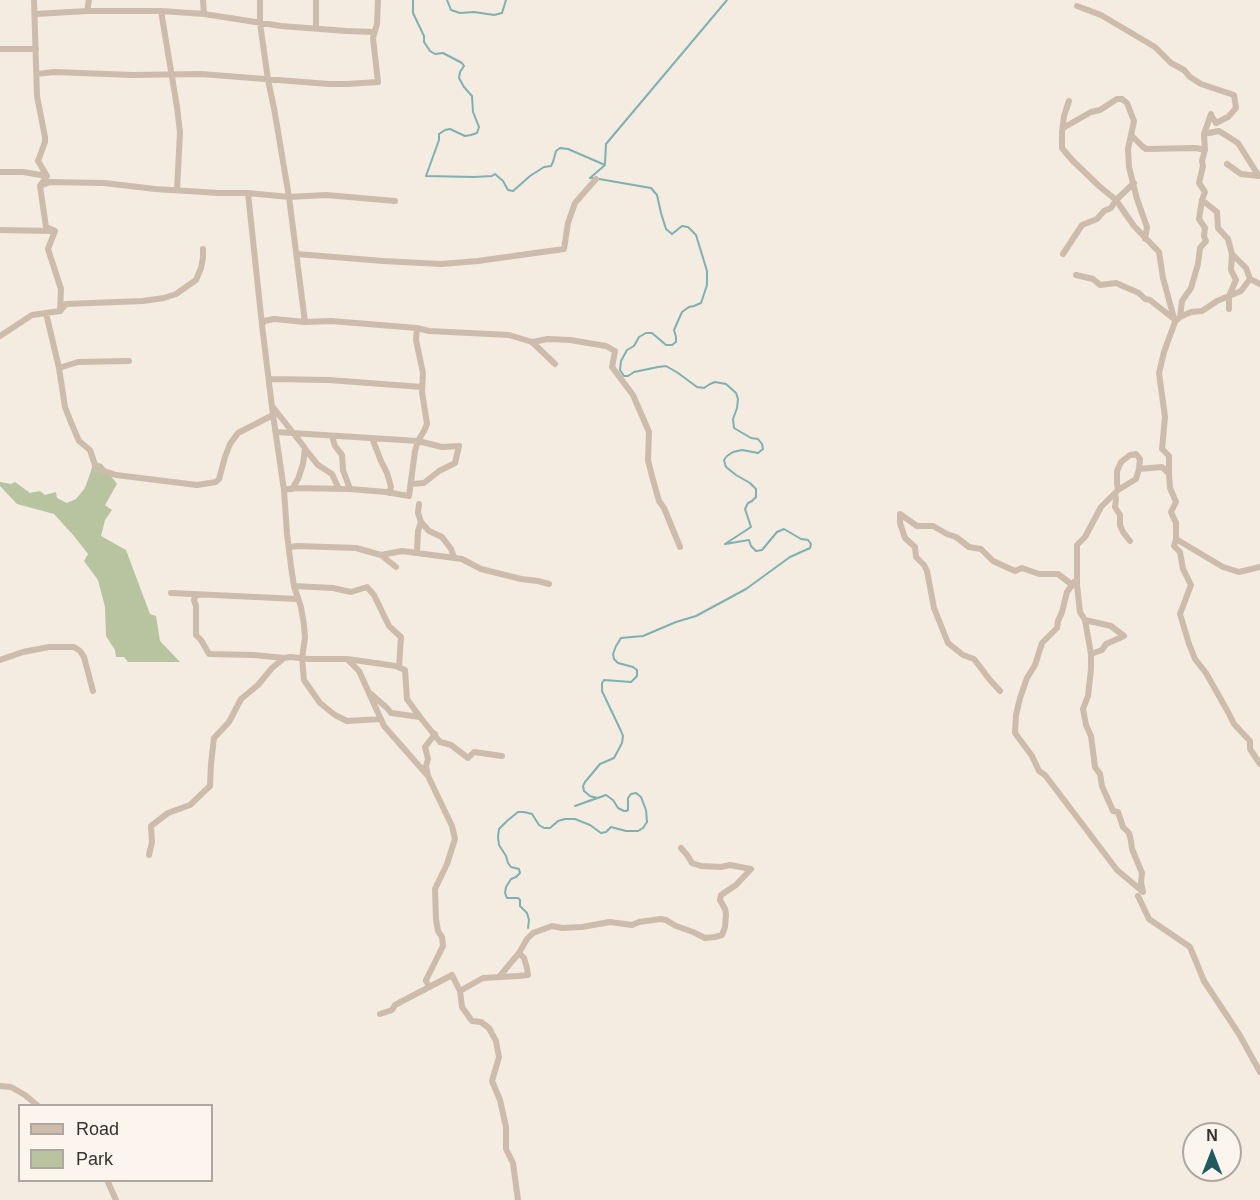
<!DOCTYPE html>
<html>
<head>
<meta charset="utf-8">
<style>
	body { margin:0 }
	#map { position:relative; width:1260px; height:1200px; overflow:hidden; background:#f4ebe1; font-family:Helvetica,sans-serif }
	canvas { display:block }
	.legend { position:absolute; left:18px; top:1104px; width:195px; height:78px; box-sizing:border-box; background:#fbf5ee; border:2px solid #aea6a0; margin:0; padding:8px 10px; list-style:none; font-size:18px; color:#3b302b }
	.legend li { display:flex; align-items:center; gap:12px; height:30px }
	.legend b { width:30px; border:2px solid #aea6a0 }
	.north { position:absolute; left:1182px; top:1122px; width:60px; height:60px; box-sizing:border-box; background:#fbf5ee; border:2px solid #aea6a0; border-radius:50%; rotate:0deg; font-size:16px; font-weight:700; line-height:24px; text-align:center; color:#3b302b }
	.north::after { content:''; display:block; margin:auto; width:21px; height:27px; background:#1f5a5e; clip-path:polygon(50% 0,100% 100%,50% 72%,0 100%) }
</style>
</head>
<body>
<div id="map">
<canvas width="1260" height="1200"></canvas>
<ul class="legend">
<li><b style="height:8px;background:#cdbbac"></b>Road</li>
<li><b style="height:16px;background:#b8c4a0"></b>Park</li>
</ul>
<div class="north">N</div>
</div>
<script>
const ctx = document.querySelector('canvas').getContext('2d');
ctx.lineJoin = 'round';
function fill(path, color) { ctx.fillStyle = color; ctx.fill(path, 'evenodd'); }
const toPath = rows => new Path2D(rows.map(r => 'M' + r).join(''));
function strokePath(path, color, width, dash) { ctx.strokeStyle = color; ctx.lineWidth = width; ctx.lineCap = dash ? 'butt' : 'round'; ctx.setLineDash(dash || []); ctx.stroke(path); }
const green = toPath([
	[94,462,102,464,117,484,105,505,112,510,105,520,101,536,126,550,150,614,156,616,160,641,180,662,128,662,124,657,116,657,115,650,106,636,105,607,98,580,84,561,88,554,74,536,54,514,17,504,0,486,0,482,11,484,15,482,30,493,40,491,45,495,56,492,57,498,67,503,76,499,85,488]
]);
const stream = toPath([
	[413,0,413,13,424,36,424,42,430,51,435,54,443,53,462,63,464,66,460,72,459,78,464,87,472,96,473,112,479,127,477,133,471,135,465,136,450,129,445,130,439,134,439,140,426,176,474,177,492,176,495,174,503,181,508,190,513,191,530,176,544,167,551,166,553,162,556,151,560,148,568,149,605,165,590,178,593,178],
	[447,0,451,10,460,13,474,12,494,15,502,13,506,0],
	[605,163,606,144,727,0],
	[528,928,529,920,527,913,520,906,520,900,518,898,507,898,505,893,506,887,511,879,516,877,520,873,519,869,511,867,508,863,506,856,499,845,498,837,499,829,507,821,518,812,524,812,532,814,539,825,544,828,550,828,558,821,565,819,575,819,590,825,601,833,606,832,611,827,626,831,638,831,643,828,647,822,646,810,641,797,636,793,631,794,628,798,628,810,626,811,624,811,618,808,613,800,606,795,575,806,597,798,590,796,584,791,583,786,585,782,600,764,614,758,622,743,623,736,621,731,602,691,602,683,604,680,631,682,637,676,637,670,633,667,618,663,614,659,613,654,616,646,621,638,643,636,676,622,696,616,746,589,790,557,810,548,811,544,808,540,801,539,784,529,777,532,762,550,756,551,751,546,749,540,725,544,751,527,745,509,748,503,752,501,756,497,756,489,750,483,736,475,726,467,724,460,727,456,733,452,742,450,758,453,763,449,762,444,758,439,751,438,734,428,733,419,737,408,738,399,736,393,726,384,715,382,710,384,704,388,697,387,678,373,666,366,658,367,634,372,628,376,624,376,620,370,621,361,627,350,634,346,639,337,646,333,652,333,666,345,672,345,676,342,676,337,674,330,682,312,689,307,694,306,701,303,707,285,707,271,696,235,688,227,682,226,672,234,666,229,661,213,657,195,651,188,599,179]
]);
const minor = toPath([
	[34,0,37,96,45,137,45,142,38,161,47,176,40,186,46,227,55,231,48,249,61,289,60,311],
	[203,0,204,14],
	[260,0,260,23,268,80,274,108,289,197,305,322],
	[316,0,316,28],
	[1077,6,1101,15,1155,47,1171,63,1184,70,1190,77,1201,84,1234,95,1236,108,1228,117,1216,123,1211,115],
	[87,11,89,0],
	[161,11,177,107,180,132,177,190],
	[36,14,87,11,161,11,204,14,281,26,346,31,374,32],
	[0,49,36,49],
	[37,74,54,72,133,75,201,74,329,84,347,84,378,82,373,38,377,24,378,0],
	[1069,101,1064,116,1062,132,1062,148,1072,160,1099,186,1116,200,1134,226,1159,252,1163,278,1175,322,1164,352,1159,373,1165,417,1162,449,1169,456,1169,474,1162,467,1139,469],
	[1063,125,1063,128,1091,112,1100,110,1117,99,1122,99,1127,103,1134,121,1128,149,1129,167,1137,199,1147,227,1145,239],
	[1204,134,1219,131,1238,143,1258,175,1260,176],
	[1131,135,1142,146,1146,149,1196,148,1205,150],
	[1227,164,1241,174,1259,176],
	[0,172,23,172,47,176],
	[40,186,50,182,104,183,155,189,219,193,248,193,289,197,326,195,395,201],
	[248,193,262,325,273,415,284,490,287,534,291,566,294,586,301,607,304,625,305,638,302,658,304,680,320,703,335,715,347,721,381,719],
	[1202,200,1217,212,1218,228,1228,239,1232,254,1231,270,1236,280,1229,296,1229,309],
	[0,230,51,231],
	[297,254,383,261,441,264,478,261,564,249,568,223,575,203,596,179],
	[1063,254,1082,225,1097,219,1104,211,1111,208,1116,200,1134,183],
	[1232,254,1246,268,1250,279],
	[1076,275,1093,279,1100,285,1116,283,1139,293,1145,299,1150,300,1174,319],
	[46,313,59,368,65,407,70,420,79,441,90,450,96,468,104,471,116,475,197,485,216,482,219,479,225,457,230,444,238,433,273,415],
	[1180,317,1191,312,1202,311,1217,301,1241,291,1250,279,1260,284],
	[1175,322,1180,317,1182,301,1191,288,1198,264,1200,248,1206,241,1204,236,1205,228,1199,219,1202,200,1205,192,1199,183,1203,166,1202,161,1205,150,1204,134,1211,114],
	[262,325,264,321,274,319,305,322,331,321,417,328,429,331,509,335,532,342,555,364],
	[0,336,32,315,60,311,66,304,143,301,164,298,176,294,196,280,201,268,203,258,203,249],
	[532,342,548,339,570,340,606,346,615,351,612,367,633,395,649,432,648,460,652,476,659,501,664,508,680,547],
	[59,368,78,362,129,361],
	[269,379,329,380,422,387],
	[272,406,305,448,303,464,298,479,292,489],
	[276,432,418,441,442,447,459,446,455,463,439,471,424,483,411,484],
	[332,436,335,446,342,455,343,470,350,489],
	[372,438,381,461,387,473,391,487,389,493],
	[305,449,318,465,332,474,339,489],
	[1169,474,1170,488,1176,502,1171,512,1176,523,1176,539,1174,546,1180,552,1183,569,1191,585,1180,614,1189,644,1195,659,1206,673,1228,712,1234,724,1250,741,1250,749,1260,764],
	[284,490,295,488,350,489,386,492,409,496,415,451,418,441,424,431,427,424,422,392,423,373,416,340,417,328],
	[1118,490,1117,483,1117,471,1121,462,1130,455,1136,454,1140,459,1139,469,1136,479,1118,490,1101,507,1085,537,1077,545,1077,585,1080,612,1085,620,1091,654,1091,669,1088,696,1083,709,1086,725,1091,736,1095,767,1100,774,1102,786,1113,811,1118,812,1123,827,1129,833,1131,841,1132,849,1142,873,1141,883,1143,892],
	[1115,494,1116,499,1115,507,1120,515,1120,525,1123,532,1130,541],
	[421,522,429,531,442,537,451,549,454,557],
	[1176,539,1223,567,1239,572,1260,567],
	[289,547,298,546,356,548,381,555,396,567],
	[417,552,418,531,421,522,418,513,419,504],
	[381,555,402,551,462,559,481,569,521,579,538,581,549,584],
	[1074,582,1067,592,1062,612,1058,621,1057,628,1042,643,1035,665,1027,678,1020,698,1016,715,1015,733,1032,756,1039,771,1045,775,1117,870,1142,891],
	[294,586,333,588,351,592,367,587,374,595,389,626,401,637,399,667],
	[171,593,298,599],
	[196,594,194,600,196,606,196,635,201,640,209,654,254,655,284,658,290,657,309,659,347,659,396,666,405,670,407,699,420,717],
	[1085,620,1111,626,1124,636,1106,644,1102,650,1091,654],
	[347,659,359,671,384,726,428,776,452,826,455,839,447,864,435,889,436,919,438,931,442,937,443,946,426,980,426,981,429,986],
	[0,660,23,652,49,647,74,647,80,651,84,657,93,691],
	[1000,691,990,680,974,659,963,655,948,643,934,608,927,571,924,565,916,557,915,547,905,538,900,523,900,514,917,526,933,526,947,534,956,537,969,547,981,549,993,561,1015,571,1022,568,1039,574,1058,574,1071,584,1077,585],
	[371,694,387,708,391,713,420,717,440,742,451,745,468,758,474,752,502,756],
	[428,776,426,766,428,759,425,747,435,734],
	[149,855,152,842,151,826,168,813,190,805,210,786,211,764,214,738,229,722,241,699,258,685,272,668,283,659],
	[1138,896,1149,919,1190,947,1204,981,1239,1034,1260,1072],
	[519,953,527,939,533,933,552,926,562,928,582,927,610,922,632,925,639,922,661,919,666,920,676,926,693,932,705,938,715,937,722,935,725,927,726,914,725,909,720,900,721,895,736,885,751,869,730,865,721,867,701,866,692,863,687,855,681,848],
	[499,977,519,953,524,958,527,968,528,975,519,976,499,977,483,978,460,991,462,1007,472,1021,481,1022,489,1028,496,1041,499,1057,492,1081,500,1100,506,1127,506,1149,513,1163,518,1200],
	[380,1014,392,1010,395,1005,452,975,460,991],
	[0,1086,11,1087,25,1095,38,1106],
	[107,1180,116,1200]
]);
fill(green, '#b8c4a0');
strokePath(stream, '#7fb0b2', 2);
strokePath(minor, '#cdbbac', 6);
</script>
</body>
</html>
